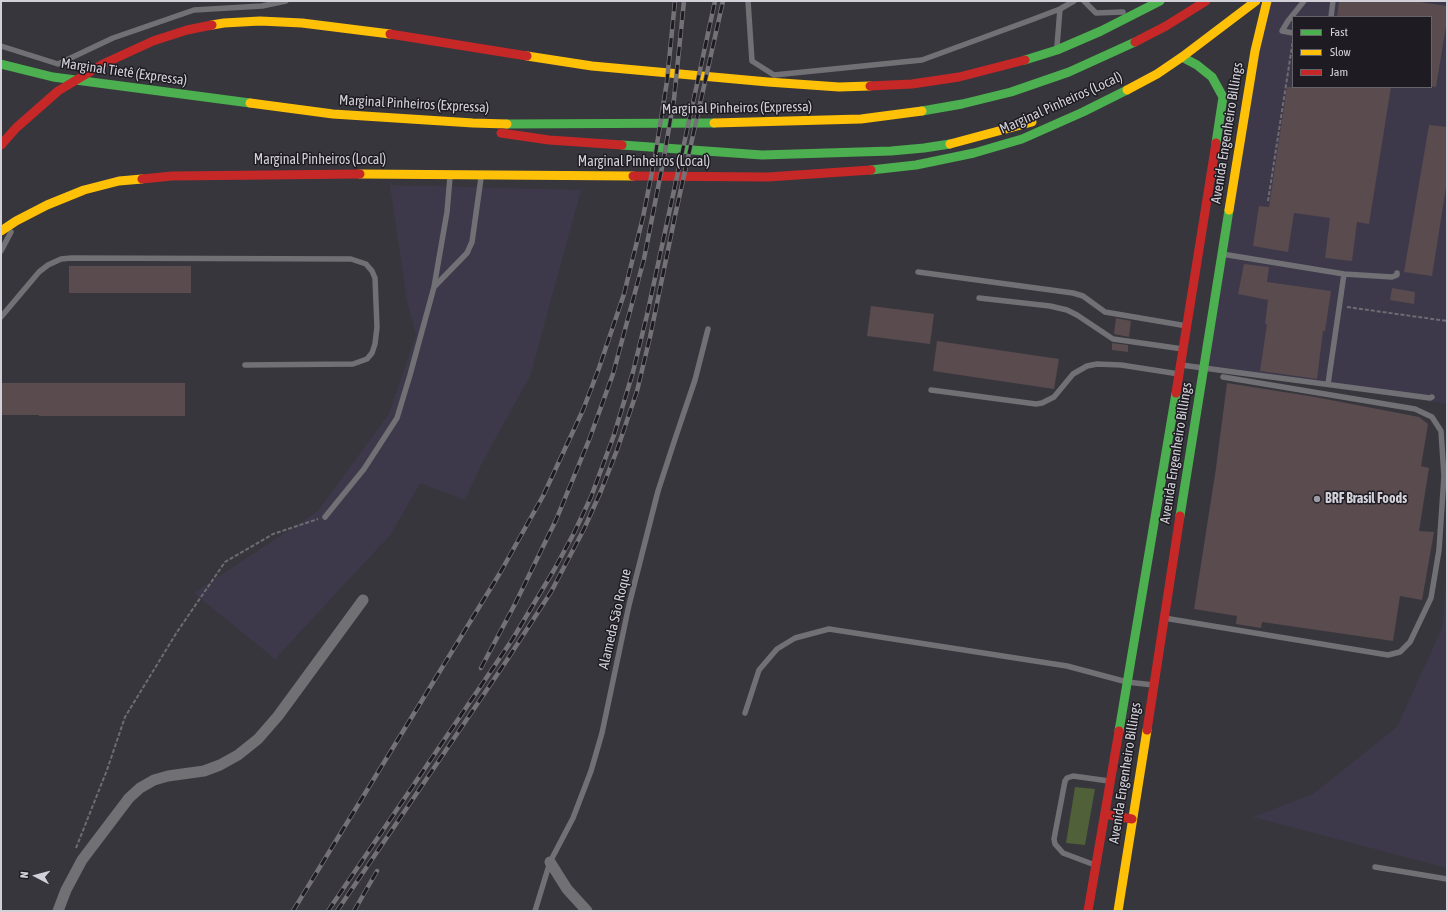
<!DOCTYPE html>
<html>
<head>
<meta charset="utf-8">
<style>
	body { margin:0 }
	#map { position:relative; width:1448px; height:912px; overflow:hidden; background:#38363d; font-family:"Asap Condensed",sans-serif }
	canvas { display:block }
	.frame { position:absolute; inset:0; border:2px solid #d2d0d8; pointer-events:none }
	.legend { position:absolute; left:1292px; top:16px; width:140px; height:72px; box-sizing:border-box; background:#1e1c22; border:1px solid #66646b; margin:0; padding:5px 7px; list-style:none; font-size:12px; color:#d2d0d8 }
	.legend li { display:flex; align-items:center; gap:8px; height:20px }
	.legend b { width:20px; border:1px solid #66646b }
	.north { position:absolute; left:16px; top:856px; width:40px; height:40px; -webkit-text-stroke:3px #1e1c22; paint-order:stroke; rotate:276deg; font-size:11px; font-weight:700; line-height:16px; text-align:center; color:#d2d0d8 }
	.north::after { content:''; display:block; margin:auto; width:14px; height:18px; background:#d2d0d8; clip-path:polygon(50% 0,100% 100%,50% 72%,0 100%) }
</style>
</head>
<body>
<div id="map">
<canvas width="1448" height="912"></canvas>
<div class="frame"></div>
<ul class="legend">
<li><b style="height:5px;background:#4caf50"></b>Fast</li>
<li><b style="height:5px;background:#ffc107"></b>Slow</li>
<li><b style="height:5px;background:#c62828"></b>Jam</li>
</ul>
<div class="north">N</div>
</div>
<script>
const ctx = document.querySelector('canvas').getContext('2d');
ctx.lineJoin = 'round';
function fill(path, color) { ctx.fillStyle = color; ctx.fill(path, 'evenodd'); }
const toPath = rows => new Path2D(rows.map(r => 'M' + r).join(''));
function strokePath(path, color, width, dash) { ctx.strokeStyle = color; ctx.lineWidth = width; ctx.lineCap = dash ? 'butt' : 'round'; ctx.setLineDash(dash || []); ctx.stroke(path); }
function write(font, color, halo, rows, align = 'center') {
  ctx.font = font + ' "Asap Condensed",sans-serif'; ctx.lineWidth = 3; ctx.setLineDash([]); ctx.textBaseline = 'middle'; ctx.strokeStyle = halo; ctx.fillStyle = color; for (const [text, x, y, turn = 0] of rows) {
    ctx.save(); ctx.translate(x, y); ctx.rotate((+turn || 0) * Math.PI / 180); ctx.textAlign = isNaN(turn) ? turn : align; if (halo) ctx.strokeText(text, 0, 0); ctx.fillText(text, 0, 0); ctx.restore();
  }
}
const industrial = toPath([
	[1263,1,1447,1,1447,404,1202,368],
	[1293,17,1431,17,1431,87,1293,87],
	[390,185,581,190,530,376,482,463,465,500,420,483,391,534,275,659,194,593,318,511,389,414,416,335,407,301],
	[1447,575,1447,868,1253,817,1313,794,1397,727,1442,628]
]);
const green = toPath([
	[1075,787,1095,789,1085,845,1066,843]
]);
const building = toPath([
	[1339,1,1413,1,1447,6,1447,20,1436,87,1431,86,1431,17,1337,17],
	[1287,87,1391,87,1369,224,1357,222,1352,261,1325,258,1330,218,1294,213,1288,252,1253,246,1259,206,1269,207],
	[1429,125,1447,127,1447,181,1432,276,1404,272],
	[1244,264,1269,267,1267,282,1331,291,1325,331,1323,331,1317,379,1260,371,1267,324,1265,324,1268,300,1238,294],
	[69,266,191,266,191,293,69,293],
	[1392,288,1415,292,1414,304,1390,300],
	[871,306,934,314,930,344,867,336],
	[1116,318,1131,321,1129,337,1114,334],
	[937,341,1059,359,1054,389,933,371],
	[1112,343,1128,345,1128,352,1112,350],
	[1,383,185,383,185,416,39,416,39,415,1,415],
	[1227,383,1315,397,1419,417,1428,424,1421,466,1429,468,1419,531,1434,532,1422,600,1400,596,1393,641,1262,622,1261,628,1236,624,1237,616,1194,609,1216,468]
]);
const path = toPath([
	[1268,201,1293,40],
	[1347,307,1447,321],
	[76,848,107,770,125,717,177,632,225,562,273,534,318,519]
]);
const lane = toPath([
	[748,1,752,61,774,75,922,60,1031,20,1060,9,1074,1],
	[1084,1,1096,13,1123,12],
	[1331,17,1333,1],
	[1293,33,1282,31,1288,21,1304,1],
	[1,46,58,64,113,38,194,10,262,6,286,1],
	[1057,46,1060,9],
	[1,251,11,232],
	[1222,254,1344,274,1392,277,1397,275,1397,273],
	[918,272,1073,293,1083,296,1105,312,1187,326],
	[434,287,467,253,472,242,481,178],
	[979,298,1050,306,1067,310,1077,315,1113,339,1183,349],
	[1,317,39,272,48,265,61,259,71,258,351,259,366,264,372,271,375,278,377,327,375,344,372,353,367,359,353,364,245,365],
	[1181,365,1430,398,1432,397],
	[1328,384,1344,274],
	[931,390,1036,404,1042,403,1054,397,1073,374,1087,366,1097,364,1121,365,1179,374],
	[325,517,364,469,397,418,410,375,434,287,447,212,450,177],
	[1164,618,1388,655,1400,652,1410,642,1431,598,1439,550,1444,476,1441,431,1432,417,1415,409,1223,377],
	[745,713,759,670,777,649,795,638,829,629,1067,666,1127,682,1153,685],
	[1095,865,1063,853,1055,844,1054,839,1065,781,1067,778,1073,776,1109,781],
	[1375,867,1447,879],
	[535,911,550,862,573,818,591,771,602,733,629,605,658,491,676,436,695,380,708,329]
]);
const street = toPath([
	[550,862,567,889,587,911],
	[58,911,66,890,82,860,129,798,140,788,154,780,168,776,204,771,220,765,238,755,258,739,278,716,363,600]
]);
const fast = toPath([
	[1182,57,1197,65,1212,77,1223,97,1216,143],
	[1025,60,1057,50,1101,31,1160,1],
	[1,64,53,77,250,103],
	[922,111,962,104,1011,92,1069,72,1135,42],
	[507,124,714,123],
	[622,145,762,155,891,151,924,148,950,144],
	[871,170,916,165,974,153,1022,139,1083,112,1127,90],
	[1180,516,1229,210],
	[1119,731,1176,393]
]);
const slow = toPath([
	[212,25,224,23,260,21,302,23,390,34],
	[527,56,592,66,768,82,839,87,870,86],
	[1127,90,1157,74,1182,57,1256,1],
	[250,103,333,114,473,123,507,124],
	[714,123,861,119,922,111],
	[950,144,1032,122],
	[360,174,633,176],
	[1229,210,1255,51,1267,1],
	[1,231,16,221,47,205,84,190,119,181,142,179],
	[1118,911,1147,730]
]);
const jam = toPath([
	[390,34,527,56],
	[1135,42,1166,26,1206,1],
	[870,86,912,84,959,77,1025,60],
	[501,133,549,140,622,145],
	[1,145,16,128,58,91,103,64,153,41,187,30,212,25],
	[633,176,768,177,871,170],
	[142,179,172,176,360,174],
	[1176,393,1216,143],
	[1147,730,1180,516],
	[1105,814,1132,819],
	[1088,911,1119,731]
]);
const rail = toPath([
	[481,668,515,604,556,520,589,440,613,374,644,259,664,157,674,99,684,1],
	[293,911,500,573,543,496,583,410,599,368,624,294,643,217,655,157,667,81,675,1],
	[328,911,512,640,554,570,574,533,591,497,614,435,633,372,647,315,715,1],
	[337,911,507,660,551,592,584,529,601,491,617,450,637,391,650,337,675,216,723,1],
	[354,911,377,871]
]);
const markers = [
	[1317,499,4,"#9c9aa2"]
];
const streetNames = [
	["Marginal Tietê (Expressa)",124,72,8],
	["Marginal Pinheiros (Local)",1061,103,-24],
	["Marginal Pinheiros (Expressa)",414,104,3],
	["Marginal Pinheiros (Expressa)",737,108,-1],
	["Avenida Engenheiro Billings",1227,133,-81],
	["Marginal Pinheiros (Local)",320,160],
	["Marginal Pinheiros (Local)",644,162],
	["Avenida Engenheiro Billings",1176,453,-81],
	["Alameda São Roque",615,619,-77],
	["Avenida Engenheiro Billings",1125,773,-81]
];
const poiNames = [
	["BRF Brasil Foods",1325,499]
];
fill(industrial, '#3d394a');
fill(green, '#506038');
fill(building, '#594b4e');
strokePath(path, '#6e6c71', 2, [4, 2]);
strokePath(lane, '#717074', 5.5);
strokePath(street, '#717074', 11);
strokePath(fast, '#4caf50', 9);
strokePath(slow, '#ffc107', 9);
strokePath(jam, '#c62828', 9);
strokePath(rail, '#747277', 4.5);
strokePath(rail, '#1e1c22', 3, [9]);
for (const [x, y, r, color] of markers) { const dot = new Path2D(); dot.arc(x, y, r, 0, 2 * Math.PI); ctx.fillStyle = color; ctx.fill(dot); strokePath(dot, '#1e1c22', 1.5); }
write('14px', '#d2d0d8', '#1e1c22', streetNames);
write('bold 14px', '#d2d0d8', '#1e1c22', poiNames, 'left');
</script>
</body>
</html>
